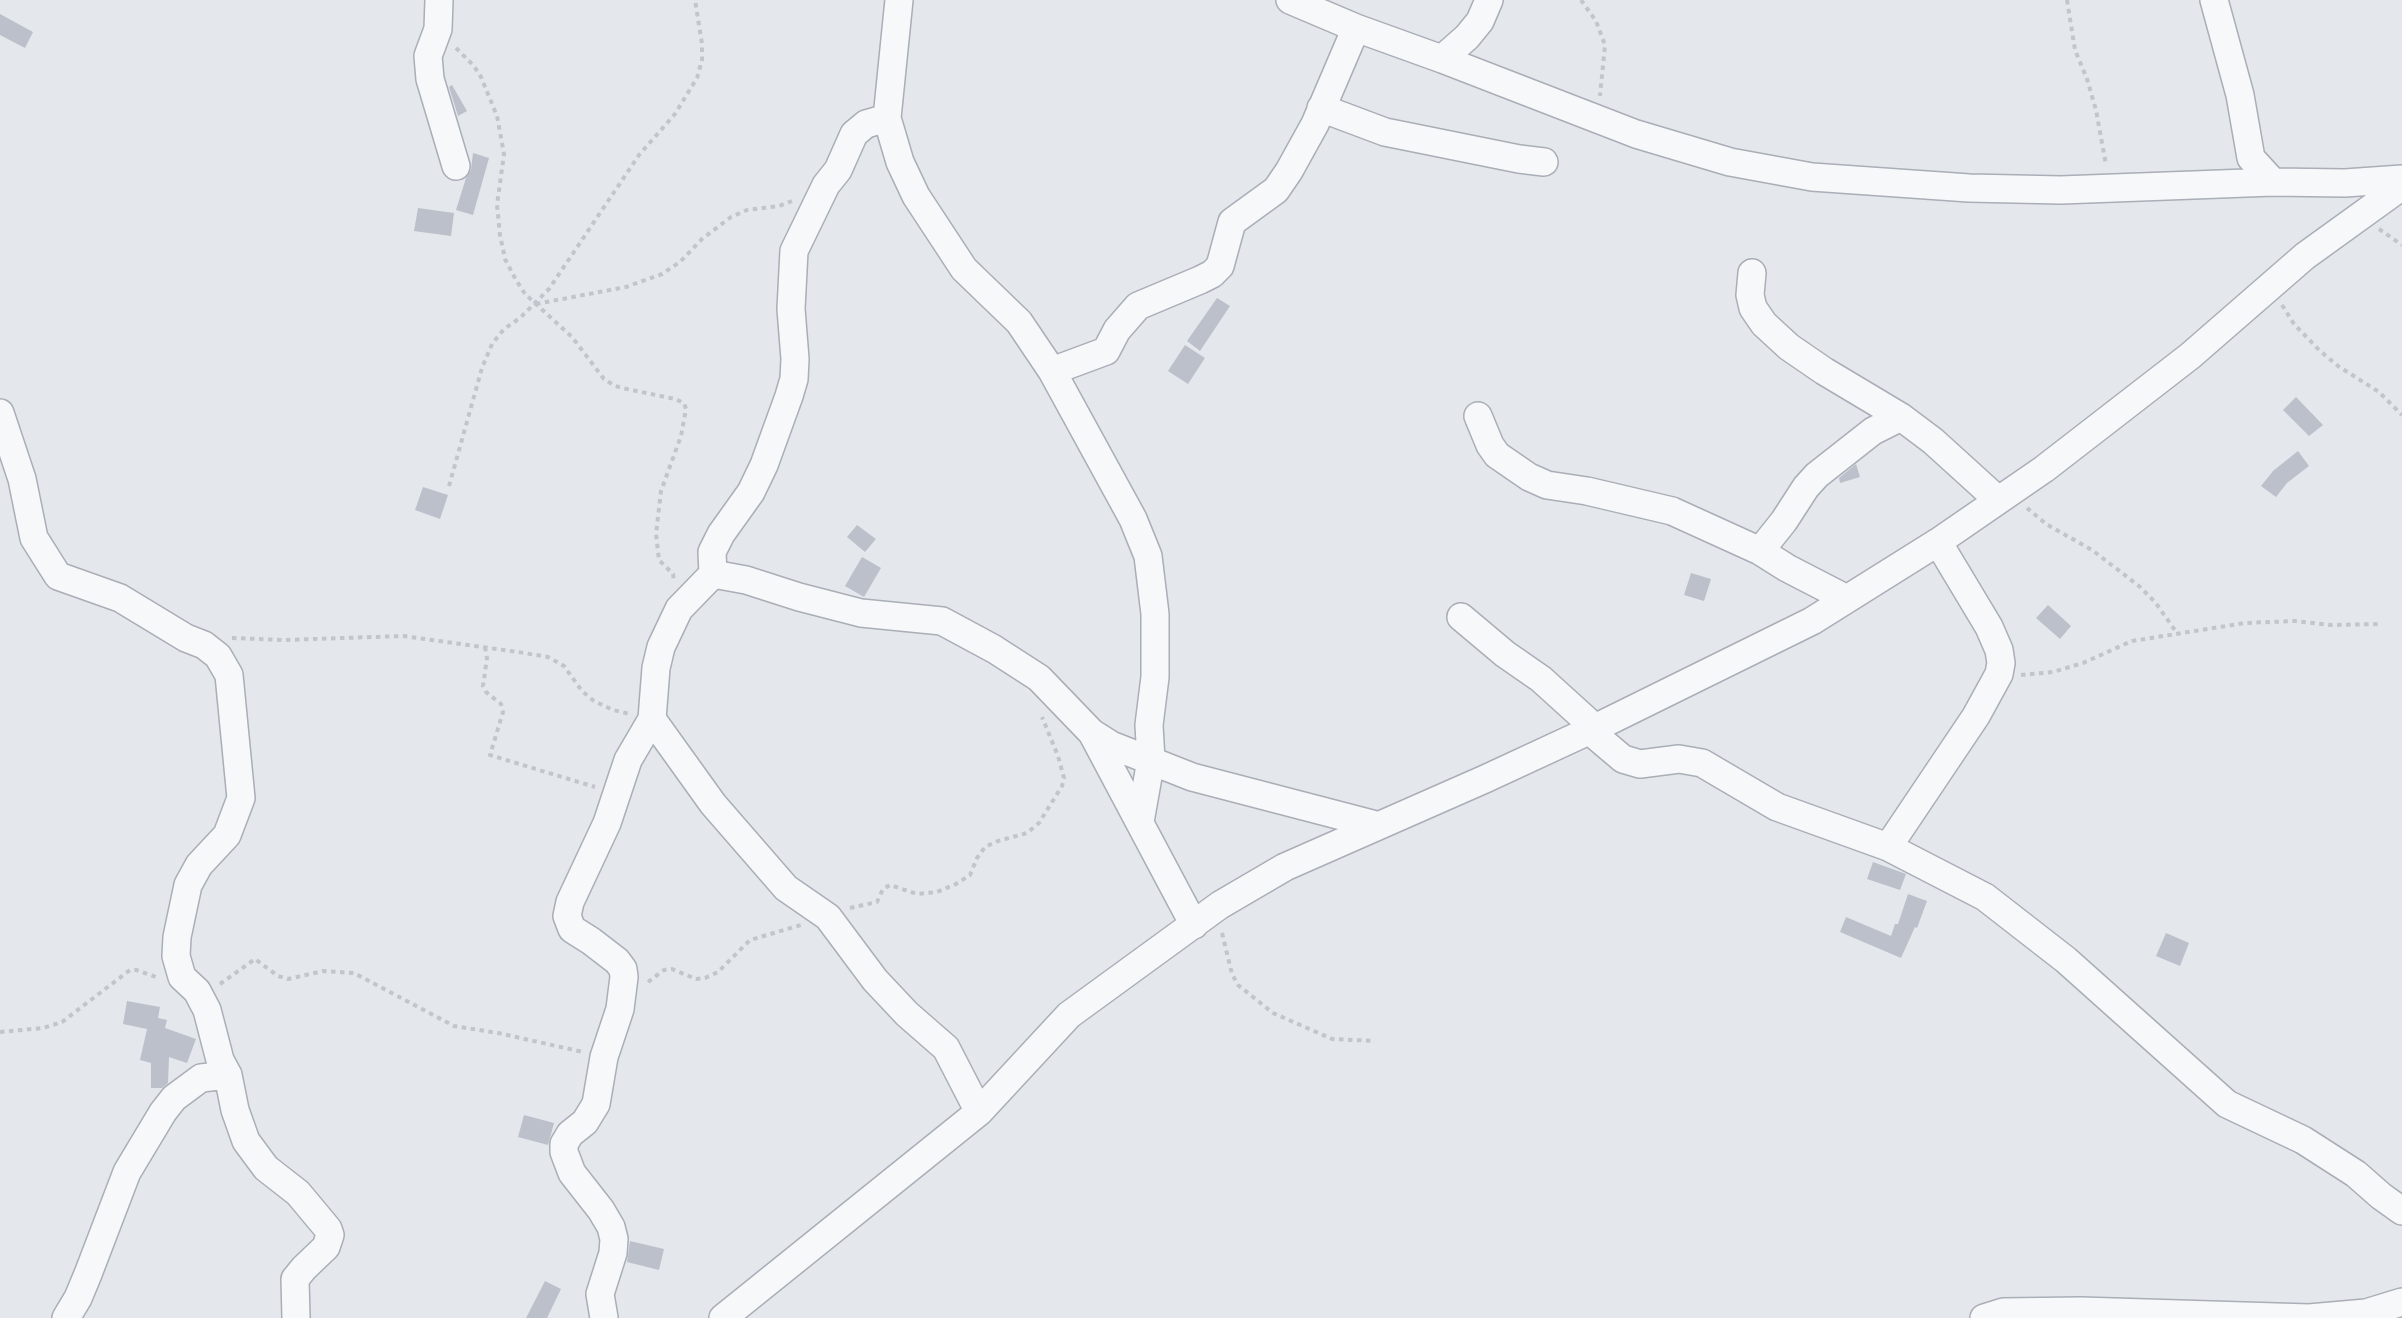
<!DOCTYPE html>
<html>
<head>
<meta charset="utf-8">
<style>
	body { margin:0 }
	canvas { display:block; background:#e4e7ec }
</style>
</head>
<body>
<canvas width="2402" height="1318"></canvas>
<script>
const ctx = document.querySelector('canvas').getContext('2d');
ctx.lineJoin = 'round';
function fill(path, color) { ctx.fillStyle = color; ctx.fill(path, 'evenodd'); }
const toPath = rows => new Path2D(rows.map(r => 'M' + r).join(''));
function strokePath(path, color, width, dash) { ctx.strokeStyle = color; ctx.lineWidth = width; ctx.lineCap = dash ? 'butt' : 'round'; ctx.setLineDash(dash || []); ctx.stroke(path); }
const building = toPath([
	[0,14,33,32,25,48,0,35],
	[452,85,467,111,458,116,449,87],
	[473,153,489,158,473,215,456,210,466,178,471,170],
	[418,208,454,213,451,236,414,231],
	[1217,298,1230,306,1200,351,1187,341],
	[1185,345,1205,358,1188,384,1168,371],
	[2296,397,2323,425,2309,436,2283,410],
	[2298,451,2309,466,2287,483,2276,497,2261,486,2273,471],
	[1856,464,1860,477,1840,483,1839,478],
	[423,487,448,495,440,519,415,510],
	[857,525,876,539,865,552,847,537],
	[862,557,881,568,864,597,845,586],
	[1691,573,1711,579,1704,601,1684,595],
	[2048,605,2071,626,2060,639,2036,618],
	[1873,862,1906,874,1900,890,1867,879],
	[1908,894,1927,901,1917,928,1915,927,1901,958,1840,932,1846,917,1891,936,1895,924,1898,924],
	[2166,933,2189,943,2180,966,2156,956],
	[127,1001,160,1007,158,1018,167,1020,165,1028,196,1039,187,1063,169,1057,168,1083,162,1088,151,1088,151,1063,140,1060,147,1029,123,1024],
	[524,1115,554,1123,548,1145,518,1137],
	[630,1241,664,1249,659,1270,627,1262],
	[545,1281,561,1289,547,1318,526,1318]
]);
const path = toPath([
	[1581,0,1596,21,1605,45,1600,96],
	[2067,0,2075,50,2087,79,2096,110,2106,165],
	[456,48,474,66,481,77,497,116,504,154,497,205,500,235,505,259,516,280,525,294,572,337,604,379,615,386,627,389,675,399,684,403,686,409,681,436,661,491,656,534,659,560,673,574,674,581],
	[2379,229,2402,245],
	[536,304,626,287,662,274,680,262,702,239,731,217,747,210,779,206,792,201],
	[2282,305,2294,324,2319,350,2338,366,2379,392,2402,415],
	[449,486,482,368,492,344,504,329,520,318,549,289,639,155,675,114,697,78,702,60,702,44,695,0],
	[2027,508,2046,524,2092,550,2139,586,2155,602,2177,633],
	[232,638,284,640,403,636,518,652,548,657,564,666,582,691,594,701,613,710,630,714],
	[485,647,487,658,483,686,486,692,501,704,503,712,490,755,595,787],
	[2021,675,2053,672,2083,663,2132,641,2245,623,2295,621,2331,625,2381,624],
	[850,908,877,902,883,889,890,885,917,894,937,892,956,884,970,875,977,858,985,847,998,841,1027,833,1039,823,1062,786,1064,778,1058,756,1042,717],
	[1222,933,1232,974,1238,985,1273,1013,1332,1039,1375,1041],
	[648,982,664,970,672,969,696,979,705,978,718,972,750,940,801,925],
	[220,984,255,959,278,976,288,979,323,971,354,973,454,1026,498,1033,583,1052],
	[0,1032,43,1028,62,1022,130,970,136,970,159,978]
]);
const minor = toPath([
	[439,0,438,29,428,56,430,79,456,166],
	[899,0,887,118,900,162,916,196,964,269,1019,322,1052,371,1133,519,1148,556,1155,614,1155,677,1149,725,1151,760,1140,822],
	[1290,0,1356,28,1442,59,1636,134,1730,162,1812,177,1969,188,2061,190,2273,182,2345,183,2402,179],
	[2214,0,2240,95,2251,158,2273,182],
	[1442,59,1467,37,1480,21,1489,0],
	[1321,108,1385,132,1519,159,1544,162],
	[887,118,866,124,854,134,838,170,826,185,794,251,791,309,795,359,794,379,789,396,764,465,751,492,721,534,712,552,713,574,679,609,661,647,656,668,652,719,713,804,786,888,828,917,875,980,907,1014,946,1048,979,1112],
	[1752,273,1750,295,1753,308,1764,324,1789,347,1824,371,1901,417,1933,441,1998,500],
	[1052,371,1106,351,1117,330,1138,306,1200,280,1212,274,1220,266,1232,222,1276,190,1289,171,1315,124,1356,28],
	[0,413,22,479,34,538,58,576,120,598,186,638,204,645,218,656,229,675,241,798,227,835,199,865,188,885,177,937,176,956,182,977,197,991,207,1010,220,1060,228,1075,235,1110,246,1141,266,1168,298,1193,328,1229,330,1235,326,1247,304,1268,295,1279,296,1318],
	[1478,416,1490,445,1497,455,1529,477,1547,485,1587,491,1672,511,1760,551,1787,568,1847,599],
	[1760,551,1784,521,1806,487,1817,475,1873,431,1901,417],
	[713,574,746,580,799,597,861,613,942,621,994,649,1039,678,1092,733,1194,925],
	[1461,617,1505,654,1541,679,1595,728],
	[1592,728,1597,737,1623,759,1640,764,1679,759,1702,763,1777,807,1888,847,1985,897,2066,960,2227,1104,2303,1140,2356,1174,2381,1196,2402,1211],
	[1092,733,1111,745,1192,777,1376,825],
	[1888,847,1976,716,1999,674,2001,663,1999,650,1989,627,1938,542],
	[66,1318,78,1298,88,1274,127,1172,163,1112,174,1098,201,1078,228,1075],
	[604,1318,600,1294,613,1253,614,1239,611,1227,601,1210,572,1173,564,1152,564,1144,570,1134,585,1122,596,1104,604,1057,620,1009,624,977,623,969,617,961,591,941,572,929,567,916,570,902,607,823,628,760,652,719],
	[723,1318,979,1112,1069,1015,1220,905,1285,867,1485,779,1595,728,1812,621,1938,542,2044,469,2190,356,2305,256,2402,186],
	[1984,1318,2003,1312,2081,1311,2309,1318,2366,1313,2402,1302]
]);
fill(building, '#bbc0ca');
strokePath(minor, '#a9aeb7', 30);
strokePath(path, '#c2c5cb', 4, [4.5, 4.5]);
strokePath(minor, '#f7f8fa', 27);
</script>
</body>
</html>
